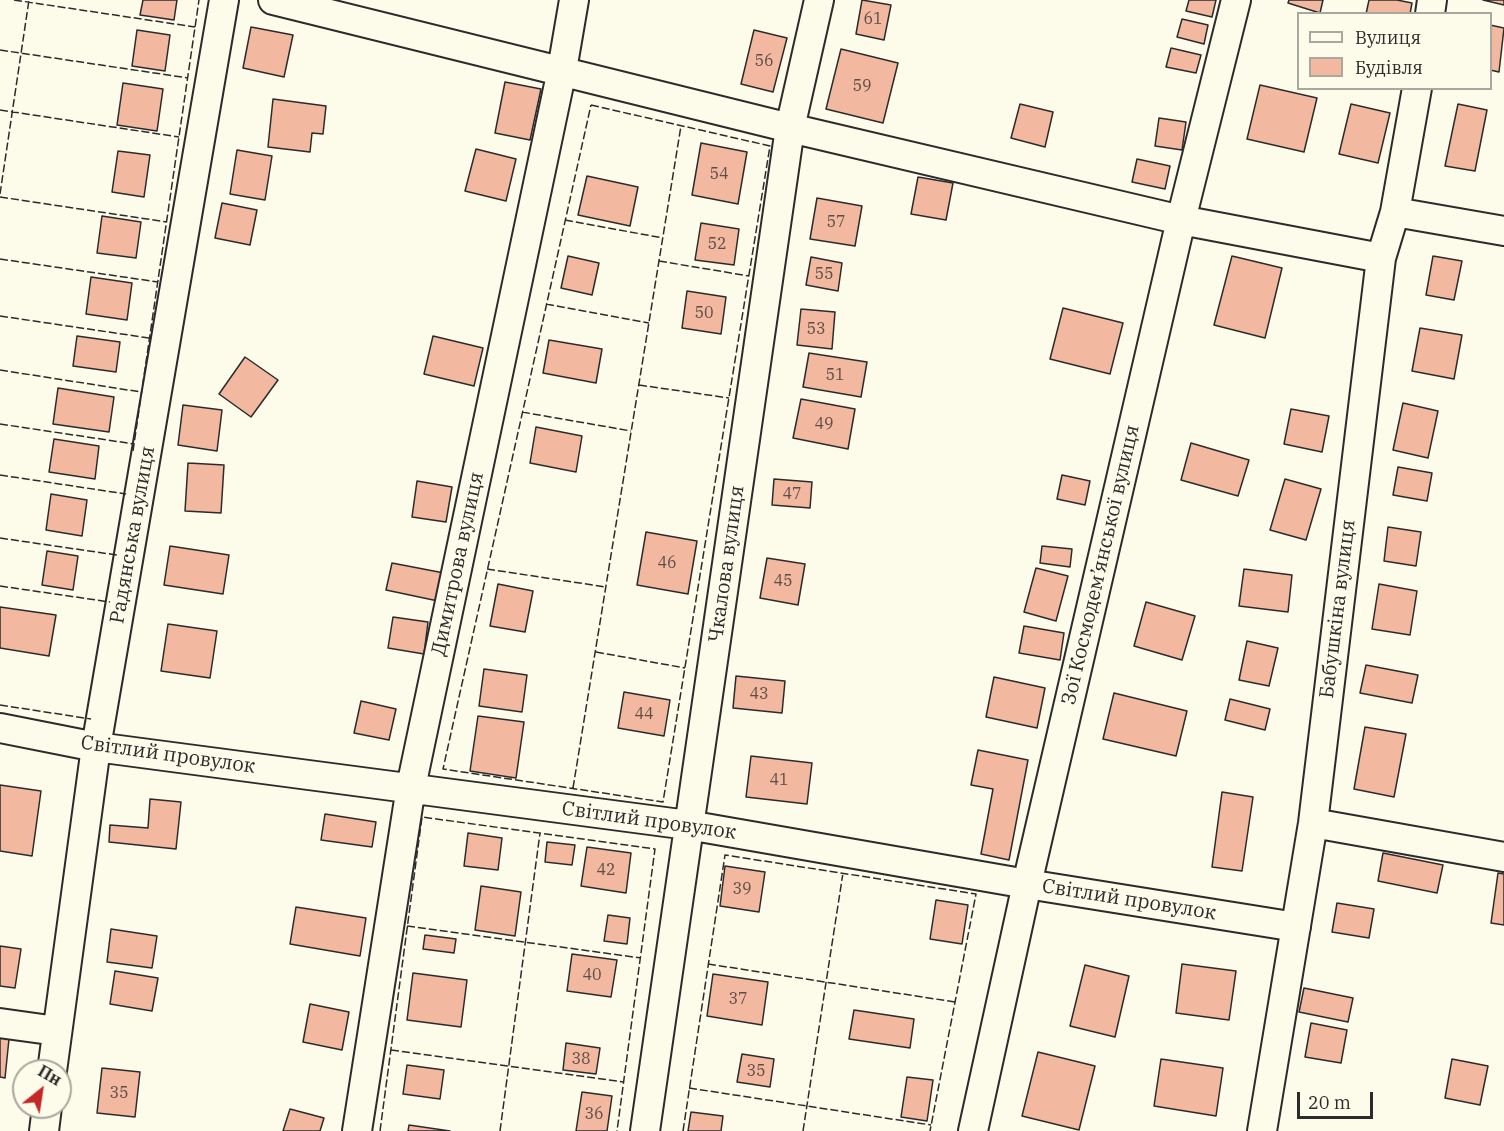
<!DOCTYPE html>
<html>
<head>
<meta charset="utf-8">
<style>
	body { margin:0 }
	#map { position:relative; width:1504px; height:1131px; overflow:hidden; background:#fdfbea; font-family:"IBM Plex Serif",serif }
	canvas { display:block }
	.legend { position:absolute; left:1297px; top:12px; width:195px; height:78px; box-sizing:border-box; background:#fdfbea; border:2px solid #a9a89e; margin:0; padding:8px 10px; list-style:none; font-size:18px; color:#2b2b2b }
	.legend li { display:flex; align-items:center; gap:12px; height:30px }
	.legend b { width:30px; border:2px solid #a9a89e }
	.north { position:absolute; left:12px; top:1059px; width:60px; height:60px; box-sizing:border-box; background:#fdfbea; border:2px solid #a9a89e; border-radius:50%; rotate:30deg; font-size:16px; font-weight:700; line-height:24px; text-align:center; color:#2b2b2b }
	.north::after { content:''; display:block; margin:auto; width:21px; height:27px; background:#c62828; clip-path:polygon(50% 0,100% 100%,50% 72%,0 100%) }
	.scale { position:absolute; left:1297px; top:1092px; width:76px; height:27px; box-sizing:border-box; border:3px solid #2b2b2b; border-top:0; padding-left:8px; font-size:18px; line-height:21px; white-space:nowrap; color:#2b2b2b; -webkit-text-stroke:4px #fdfbea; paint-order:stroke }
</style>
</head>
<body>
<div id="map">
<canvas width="1504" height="1131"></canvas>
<ul class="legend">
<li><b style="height:8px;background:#fdfbea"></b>Вулиця</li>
<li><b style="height:16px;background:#f2b8a0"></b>Будівля</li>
</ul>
<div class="north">Пн</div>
<div class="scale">20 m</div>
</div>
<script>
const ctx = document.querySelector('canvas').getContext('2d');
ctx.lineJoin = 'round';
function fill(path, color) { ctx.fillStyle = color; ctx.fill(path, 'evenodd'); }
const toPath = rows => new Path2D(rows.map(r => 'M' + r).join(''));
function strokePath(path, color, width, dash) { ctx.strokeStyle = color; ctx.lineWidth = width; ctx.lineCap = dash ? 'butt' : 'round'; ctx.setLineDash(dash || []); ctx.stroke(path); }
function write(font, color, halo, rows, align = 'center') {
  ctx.font = font + ' "IBM Plex Serif",serif'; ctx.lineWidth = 4.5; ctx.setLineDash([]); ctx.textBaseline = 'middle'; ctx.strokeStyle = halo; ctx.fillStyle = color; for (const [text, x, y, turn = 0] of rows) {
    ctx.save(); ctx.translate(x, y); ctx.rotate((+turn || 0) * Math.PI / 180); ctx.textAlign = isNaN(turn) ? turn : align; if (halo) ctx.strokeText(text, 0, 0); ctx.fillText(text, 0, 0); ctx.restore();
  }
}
const building = toPath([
	[143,0,177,0,174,20,140,15,143,0],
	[862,0,891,5,884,40,856,34,862,0],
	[1189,0,1216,0,1212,17,1186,11,1189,0],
	[1289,0,1323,0,1320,13,1288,3,1289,0],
	[1369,0,1397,0,1412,3,1410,14,1366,14,1369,0],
	[1483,0,1504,0,1504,5,1483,0],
	[1182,19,1208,25,1204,44,1177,37,1182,19],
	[1490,25,1504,28,1499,72,1490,70,1490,25],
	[251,27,293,35,284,77,243,68,251,27],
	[137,30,170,35,165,71,132,66,137,30],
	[754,30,787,38,773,92,741,84,754,30],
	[1171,48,1201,55,1196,73,1166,67,1171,48],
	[841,49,898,63,883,123,826,109,841,49],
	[505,82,541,89,530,140,495,133,505,82],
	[123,83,163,89,157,131,117,125,123,83],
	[1260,85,1317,98,1304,152,1247,139,1260,85],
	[273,99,326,106,323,134,312,133,310,152,268,147,273,99],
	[1020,104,1053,112,1045,147,1011,138,1020,104],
	[1351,104,1390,113,1378,163,1339,154,1351,104],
	[1458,104,1487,110,1475,171,1445,166,1458,104],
	[1159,118,1186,122,1182,150,1155,146,1159,118],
	[701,143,747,152,738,204,692,195,701,143],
	[476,149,516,159,506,201,465,191,476,149],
	[237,150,272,156,265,200,230,194,237,150],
	[118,151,150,155,144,197,112,192,118,151],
	[1137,159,1170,166,1165,189,1132,182,1137,159],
	[587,176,638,187,630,226,578,215,587,176],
	[918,177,953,183,946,220,911,214,918,177],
	[817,198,862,206,855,246,810,239,817,198],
	[222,203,257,210,250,245,215,238,222,203],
	[102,216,141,222,136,258,97,253,102,216],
	[701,223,739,229,734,265,695,260,701,223],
	[568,256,599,263,592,295,561,288,568,256],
	[1232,256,1282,268,1265,338,1214,325,1232,256],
	[1433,256,1462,261,1454,300,1426,295,1433,256],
	[811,257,842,263,838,291,806,285,811,257],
	[91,277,132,283,127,320,86,314,91,277],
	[687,291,726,297,721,334,682,328,687,291],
	[1063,308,1123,323,1110,374,1050,359,1063,308],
	[801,309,835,312,832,349,797,345,801,309],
	[1420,328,1462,335,1454,379,1412,371,1420,328],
	[77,336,120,342,116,372,73,366,77,336],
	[433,336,483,348,474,386,424,374,433,336],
	[549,340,602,349,596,383,543,373,549,340],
	[809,353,867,362,861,397,803,387,809,353],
	[245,357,278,380,251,417,219,394,245,357],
	[58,388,114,397,109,432,53,424,58,388],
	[801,399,855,409,848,449,793,438,801,399],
	[1403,403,1438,411,1428,458,1393,450,1403,403],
	[183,405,222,410,217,451,178,445,183,405],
	[1291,409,1329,416,1322,452,1284,444,1291,409],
	[536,427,582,436,576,472,530,463,536,427],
	[54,439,99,446,95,479,49,472,54,439],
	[1191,443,1249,460,1238,496,1181,480,1191,443],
	[188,463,224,465,221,513,185,511,188,463],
	[1398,467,1432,473,1427,501,1393,495,1398,467],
	[1062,475,1090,481,1085,505,1057,499,1062,475],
	[774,479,812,482,810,508,772,505,774,479],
	[1285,479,1321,489,1306,540,1270,530,1285,479],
	[417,481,452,487,446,522,412,517,417,481],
	[51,494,87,500,82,536,46,530,51,494],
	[1388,527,1421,532,1416,566,1384,561,1388,527],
	[646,532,697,541,688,594,637,585,646,532],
	[170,546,229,555,223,594,164,585,170,546],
	[1042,546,1072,549,1070,567,1040,563,1042,546],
	[47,551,78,556,73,590,42,585,47,551],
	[767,558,805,564,798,605,760,598,767,558],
	[392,563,444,573,438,601,386,590,392,563],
	[1036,568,1068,576,1056,621,1024,612,1036,568],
	[1244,569,1292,575,1288,612,1239,606,1244,569],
	[498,584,533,591,525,632,490,626,498,584],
	[1379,584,1417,591,1410,635,1372,629,1379,584],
	[1146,602,1195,616,1182,660,1134,646,1146,602],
	[0,607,56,615,49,656,0,648,0,607],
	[393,617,428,622,424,654,388,648,393,617],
	[168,624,217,631,210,678,161,671,168,624],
	[1024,626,1064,633,1060,660,1019,653,1024,626],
	[1247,641,1278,648,1269,686,1239,680,1247,641],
	[1366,665,1418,675,1412,703,1360,693,1366,665],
	[484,669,527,675,522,712,479,706,484,669],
	[736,676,785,681,782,713,733,708,736,676],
	[994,677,1045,688,1037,728,986,717,994,677],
	[624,692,670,700,664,736,618,728,624,692],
	[1114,693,1187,711,1176,756,1103,739,1114,693],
	[1230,699,1270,709,1265,730,1225,720,1230,699],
	[361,701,396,709,389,740,354,733,361,701],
	[478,716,524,722,516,778,470,771,478,716],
	[1365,727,1406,734,1394,797,1354,789,1365,727],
	[978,750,1028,760,1009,860,981,854,993,789,971,785,978,750],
	[751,756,812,763,807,804,746,797,751,756],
	[0,785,41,791,32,856,0,851,0,785],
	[1222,792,1253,797,1242,871,1212,867,1222,792],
	[150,799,181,802,176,849,109,842,110,825,148,828,150,799],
	[325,814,376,822,372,847,321,840,325,814],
	[468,833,502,838,498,870,464,866,468,833],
	[547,842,575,845,572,865,545,862,547,842],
	[587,847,631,853,626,893,581,886,587,847],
	[1383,853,1443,865,1437,893,1378,881,1383,853],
	[725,866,765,872,759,912,720,906,725,866],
	[1498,873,1504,874,1504,925,1491,923,1498,873],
	[481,886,521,892,515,936,475,930,481,886],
	[936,900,968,905,962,944,930,939,936,900],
	[1337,903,1374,909,1369,938,1332,932,1337,903],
	[296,907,366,918,360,956,290,944,296,907],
	[608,915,630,918,627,944,604,941,608,915],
	[111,929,157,936,152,968,107,962,111,929],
	[425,935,456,939,454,953,423,949,425,935],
	[0,946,21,949,15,988,0,986,0,946],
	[572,954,617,960,611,997,567,991,572,954],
	[1182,964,1236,971,1229,1020,1176,1013,1182,964],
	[1085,965,1129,976,1115,1037,1070,1026,1085,965],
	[115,971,158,978,152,1011,110,1004,115,971],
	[413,973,467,980,461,1027,407,1020,413,973],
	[713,974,768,982,762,1025,707,1016,713,974],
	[1304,988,1353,998,1348,1022,1299,1012,1304,988],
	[310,1004,349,1012,342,1050,303,1042,310,1004],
	[854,1010,914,1019,910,1048,849,1039,854,1010],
	[1311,1023,1347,1030,1341,1063,1305,1057,1311,1023],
	[0,1038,9,1039,5,1078,0,1077,0,1038],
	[566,1043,600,1048,596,1074,563,1070,566,1043],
	[1038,1052,1095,1066,1079,1130,1022,1116,1038,1052],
	[742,1054,774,1059,770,1087,737,1082,742,1054],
	[1161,1059,1223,1068,1216,1116,1154,1106,1161,1059],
	[1452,1059,1488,1066,1480,1105,1445,1098,1452,1059],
	[407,1065,444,1070,440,1099,403,1094,407,1065],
	[102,1068,140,1072,135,1117,97,1113,102,1068],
	[907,1077,933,1080,927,1121,901,1117,907,1077],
	[582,1092,612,1096,607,1131,576,1131,582,1092],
	[290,1109,324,1118,320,1131,283,1131,290,1109],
	[691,1112,723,1116,721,1131,688,1131,691,1112],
	[409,1125,450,1131,408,1131,409,1125]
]);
const minor = toPath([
	[273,0,790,128,1181,220,1381,258],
	[1430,14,1432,0],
	[1395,212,1504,231],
	[0,728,96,747,688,825,1027,884,1296,927],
	[1313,823,1504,857],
	[0,1023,57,1031],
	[52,1071,96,747,224,0],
	[44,1131,47,1107],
	[357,1131,411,787,562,70,574,0],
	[645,1131,790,128,819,0],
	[973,1131,1027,884,1181,220,1236,0],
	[1262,1131,1313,823,1381,258,1395,212,1417,88]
]);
const fence = toPath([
	[14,0,195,27],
	[0,50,188,78],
	[591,105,770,146,663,802,443,769,591,105],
	[0,110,179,137],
	[0,194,29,0],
	[0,197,167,222],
	[565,220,663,238],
	[0,259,158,282],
	[659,261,749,276],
	[546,304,649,323],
	[0,316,149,338],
	[0,370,141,392],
	[639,385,729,398],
	[522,412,631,431],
	[0,424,134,444],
	[133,451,199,0],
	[0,475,126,494],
	[0,538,117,555],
	[487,569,606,587],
	[0,586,110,602],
	[596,652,685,668],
	[0,705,91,719],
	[573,788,681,126],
	[407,926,641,958],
	[708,964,955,1002],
	[391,1050,624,1082],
	[689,1088,931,1125],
	[380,1131,422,817,655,849,617,1131],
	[500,1131,540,833],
	[683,1131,725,855,976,894,930,1131],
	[803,1131,843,873]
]);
const numberNames = [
	["61",873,19],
	["56",764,61],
	["59",862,86],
	["54",719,174],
	["57",836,222],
	["52",717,244],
	["55",824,274],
	["50",704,313],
	["53",816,329],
	["51",835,375],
	["49",824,424],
	["47",792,494],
	["46",667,563],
	["45",783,581],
	["43",759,694],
	["44",644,714],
	["41",779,780],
	["42",606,870],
	["39",742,889],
	["40",592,975],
	["37",738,999],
	["38",581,1059],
	["35",756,1071],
	["35",119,1093],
	["36",594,1114]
];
const streetNames = [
	["Радянська вулиця",133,535,-80],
	["Димитрова вулиця",458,564,-78],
	["Чкалова вулиця",727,564,-82],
	["Зої Космодем’янської вулиця",1101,565,-77],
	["Бабушкіна вулиця",1338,609,-83],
	["Світлий провулок",168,755,8],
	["Світлий провулок",649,821,8],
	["Світлий провулок",1129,900,9]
];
fill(building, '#f2b8a0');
strokePath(building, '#2b2b2b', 1.5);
strokePath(minor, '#2b2b2b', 32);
strokePath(minor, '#fdfbea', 28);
strokePath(fence, '#2b2b2b', 1.5, [8, 3]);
write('16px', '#5d4e48', null, numberNames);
write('20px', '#2b2b2b', '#fdfbea', streetNames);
</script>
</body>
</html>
